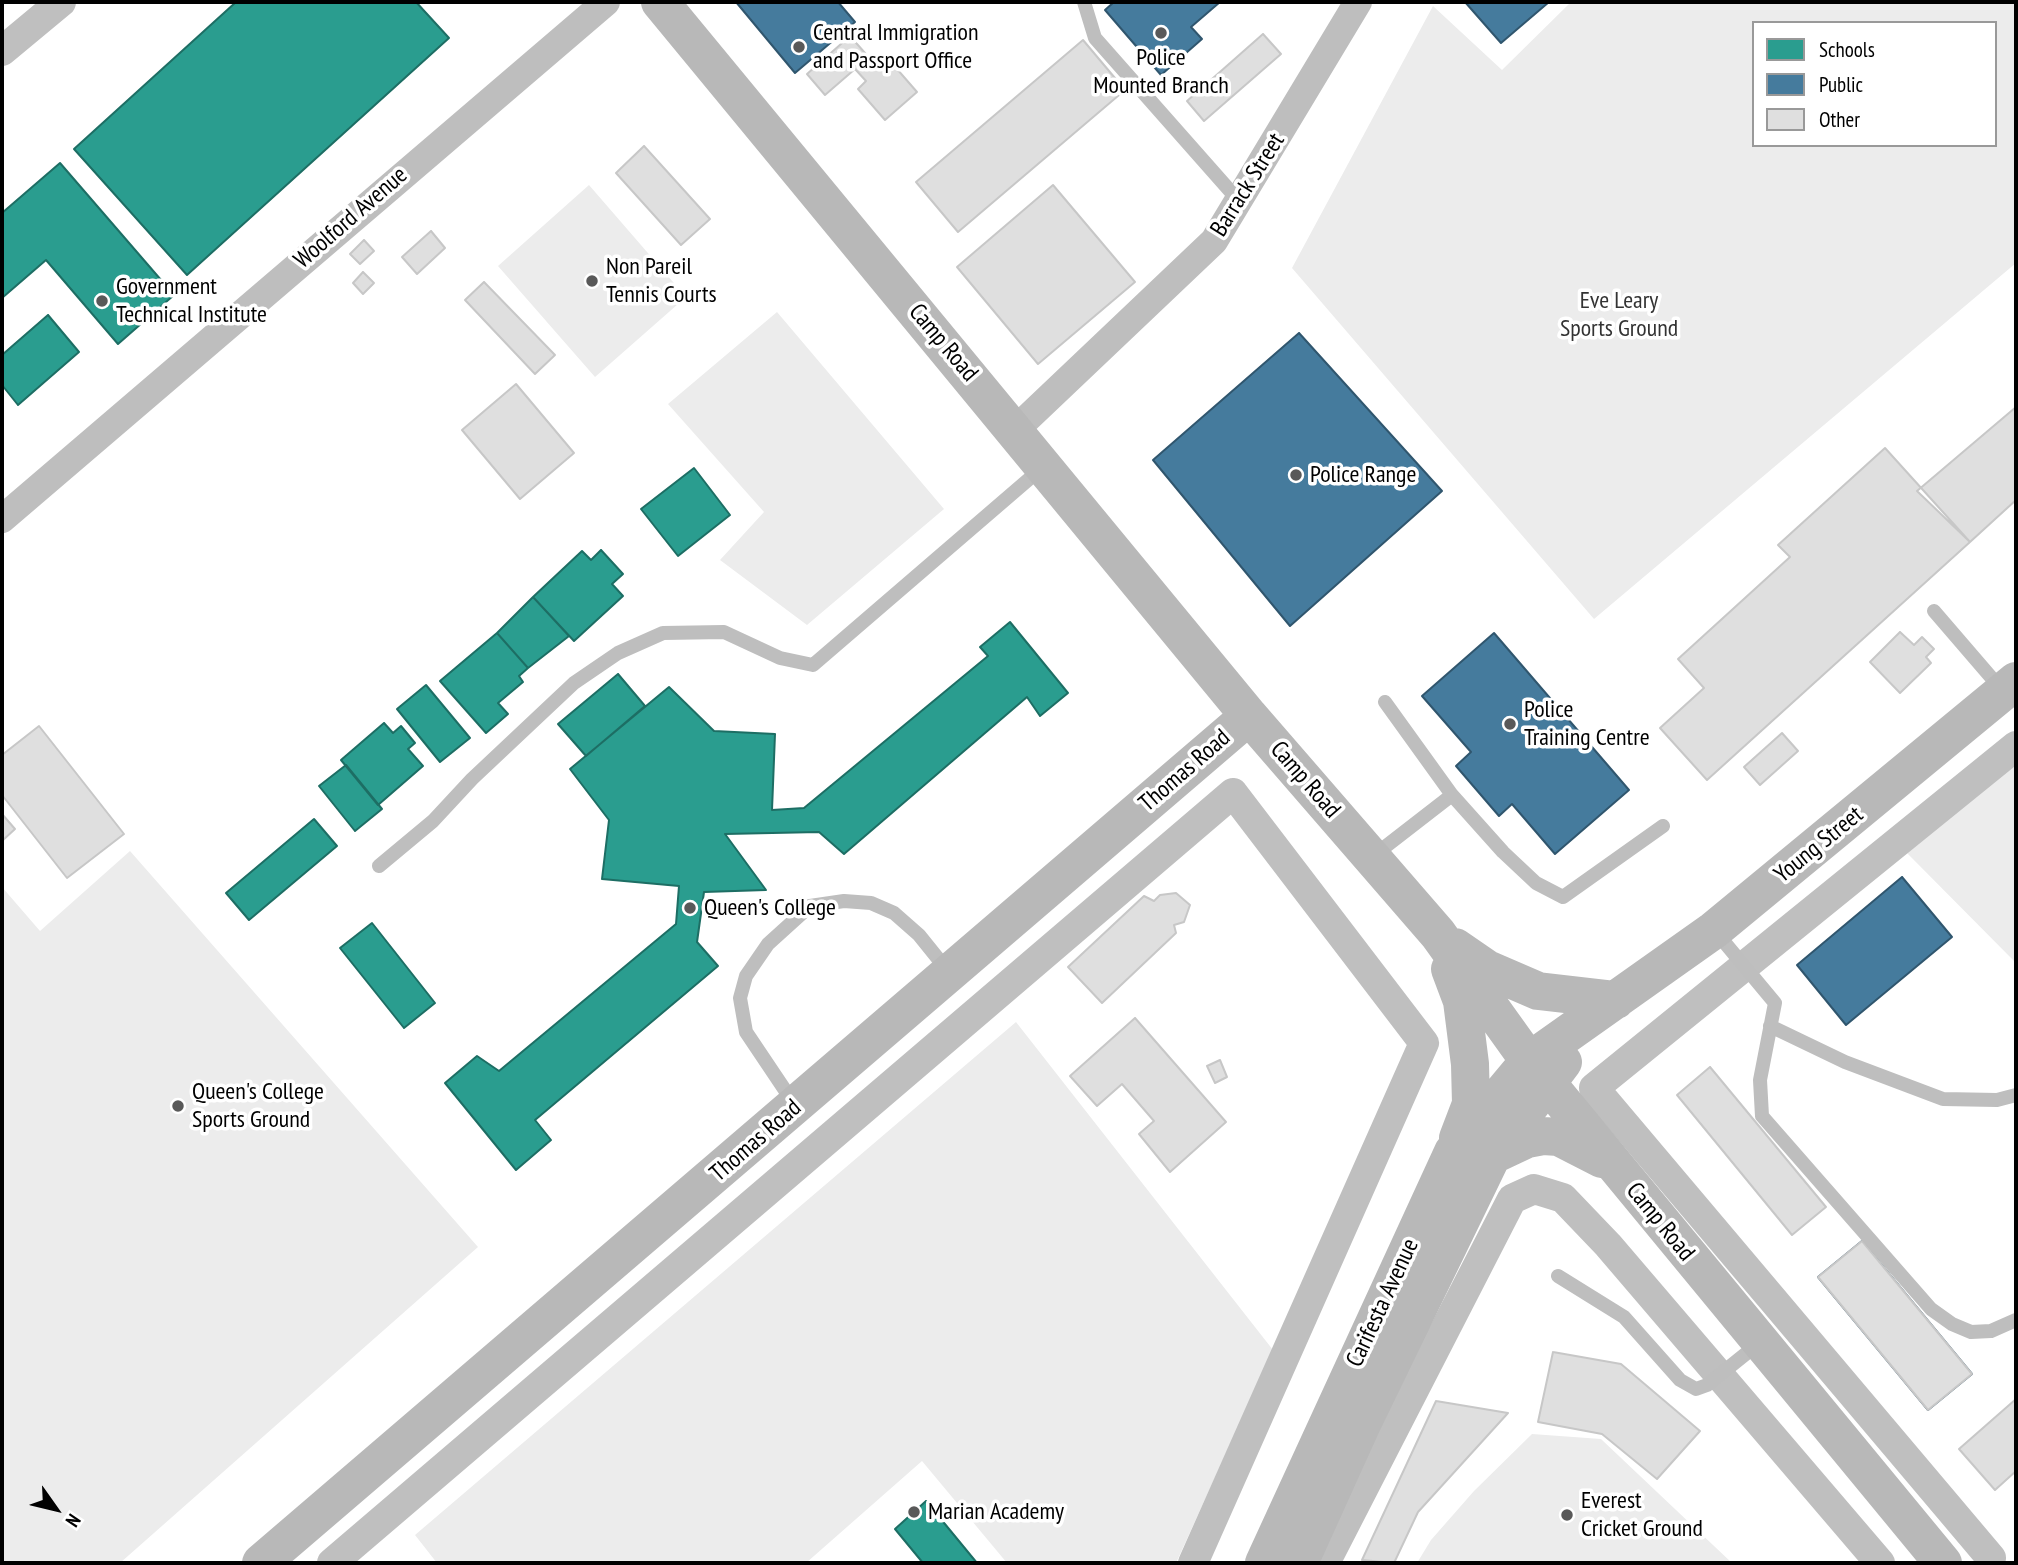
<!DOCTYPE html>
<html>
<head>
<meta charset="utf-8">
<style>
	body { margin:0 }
	#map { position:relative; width:2018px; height:1565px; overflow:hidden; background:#fff; font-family:"PT Sans Narrow",sans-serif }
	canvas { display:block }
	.frame { position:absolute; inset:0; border:4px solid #000; pointer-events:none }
	.legend { position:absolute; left:1752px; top:21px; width:245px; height:126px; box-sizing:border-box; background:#fff; border:2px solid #999; margin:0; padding:9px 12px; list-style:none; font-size:21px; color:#000 }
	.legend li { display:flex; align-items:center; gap:14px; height:35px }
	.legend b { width:35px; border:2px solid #999 }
	.north { position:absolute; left:21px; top:1474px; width:70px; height:70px; -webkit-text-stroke:5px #fff; paint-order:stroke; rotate:124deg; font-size:19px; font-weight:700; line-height:28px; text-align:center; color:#000 }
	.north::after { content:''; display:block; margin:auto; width:24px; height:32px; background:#000; clip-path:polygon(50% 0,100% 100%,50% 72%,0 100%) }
</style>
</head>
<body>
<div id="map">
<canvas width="2018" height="1565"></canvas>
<div class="frame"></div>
<ul class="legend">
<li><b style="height:19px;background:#2a9d8f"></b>Schools</li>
<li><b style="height:19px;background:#457b9d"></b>Public</li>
<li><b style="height:19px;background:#dfdfdf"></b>Other</li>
</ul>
<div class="north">N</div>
</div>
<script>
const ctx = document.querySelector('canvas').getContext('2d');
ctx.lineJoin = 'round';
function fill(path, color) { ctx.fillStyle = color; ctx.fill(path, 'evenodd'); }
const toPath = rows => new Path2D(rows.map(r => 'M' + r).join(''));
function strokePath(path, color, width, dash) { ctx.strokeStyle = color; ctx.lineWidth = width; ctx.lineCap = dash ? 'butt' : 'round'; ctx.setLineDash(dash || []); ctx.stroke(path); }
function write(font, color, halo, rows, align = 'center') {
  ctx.font = font + ' "PT Sans Narrow",sans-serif'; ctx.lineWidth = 7; ctx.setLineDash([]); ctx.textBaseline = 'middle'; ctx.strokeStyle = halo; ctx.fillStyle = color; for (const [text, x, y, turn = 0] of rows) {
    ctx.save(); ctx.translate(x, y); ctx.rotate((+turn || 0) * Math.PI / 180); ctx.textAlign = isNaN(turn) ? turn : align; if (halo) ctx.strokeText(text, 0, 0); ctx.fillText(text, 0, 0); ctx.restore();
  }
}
const green = toPath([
	[1571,2,2016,2,2016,263,1594,619,1292,268,1433,6,1502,70],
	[1754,23,1995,23,1995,145,1754,145],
	[589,185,686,297,595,377,498,266],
	[777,312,944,509,807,625,720,560,764,512,668,404],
	[2016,761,2016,963,1904,850],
	[130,851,478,1247,120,1563,2,1563,2,887,40,931],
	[1016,1022,1273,1350,1176,1563,1007,1563,922,1461,806,1563,437,1563,415,1535],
	[1532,1434,1601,1439,1732,1563,1417,1563,1431,1540,1474,1491]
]);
const schools = toPath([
	[236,2,416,2,449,38,187,275,74,149,236,2],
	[60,163,174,295,118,344,46,260,2,298,2,213,60,163],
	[48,315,79,352,18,405,2,385,2,355,48,315],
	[694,468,730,515,678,556,641,509,694,468],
	[601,550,623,574,612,584,623,596,574,641,533,597,582,551,591,560,601,550],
	[533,597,569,636,528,668,497,633,533,597],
	[1010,622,1068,693,1040,716,1027,697,844,854,819,832,725,834,766,890,704,892,697,942,718,966,535,1120,551,1140,516,1170,445,1083,477,1056,499,1071,676,924,679,886,602,879,609,820,570,769,669,687,714,731,775,734,772,810,804,808,988,656,980,647,1010,622],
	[497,633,528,668,519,676,523,682,498,703,508,714,486,733,440,681,497,633],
	[618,674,645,706,586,756,558,724,618,674],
	[426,685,470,738,440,762,397,709,426,685],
	[384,723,393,733,401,726,415,743,408,749,423,766,378,805,341,760,384,723],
	[346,765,382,809,355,831,319,786,346,765],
	[314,819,337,846,249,920,226,893,314,819],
	[372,923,435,1003,404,1028,340,948,372,923],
	[926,1501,977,1563,923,1563,895,1529,926,1501]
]);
const public = toPath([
	[736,2,838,2,855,22,795,73,736,2],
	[1114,2,1220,2,1191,27,1202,39,1161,75,1105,10,1114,2],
	[1465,2,1549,2,1501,43,1465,2],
	[1299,333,1442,491,1290,626,1153,460,1299,333],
	[1494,633,1629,790,1555,854,1512,804,1499,816,1456,766,1471,752,1422,696,1494,633],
	[1902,877,1952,937,1846,1025,1797,965,1902,877],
	[1862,1241,1972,1374,1928,1410,1818,1277,1862,1241],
	[1862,1241,1972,1374,1928,1410,1818,1277,1862,1241]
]);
const canal = toPath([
	[2,51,61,2],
	[1991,1558,1594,1088,2016,746],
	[332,1563,1233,793,1424,1043,1193,1563],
	[1325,1563,1512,1199,1534,1189,1563,1198,1608,1245,1880,1563]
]);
const building = toPath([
	[1263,34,1281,54,1204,121,1187,101,1263,34],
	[850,36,880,70,890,61,917,92,885,120,858,89,866,81,855,69,825,95,807,74,850,36],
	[1083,40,1125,90,958,232,916,182,1083,40],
	[644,146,710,219,681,245,616,173,644,146],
	[1053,185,1135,282,1038,364,957,267,1053,185],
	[431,231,445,248,417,274,402,257,431,231],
	[364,240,374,251,360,264,350,254,364,240],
	[363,272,374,283,363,294,353,283,363,272],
	[484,282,555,355,535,374,465,300,484,282],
	[516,384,574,453,520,499,462,430,516,384],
	[2016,407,2016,500,1970,542,1917,491,2016,407],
	[1885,448,1970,542,1707,780,1660,728,1704,688,1678,659,1790,557,1778,545,1885,448],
	[1900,632,1914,645,1922,637,1934,649,1926,657,1931,663,1900,693,1870,662,1900,632],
	[39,726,124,834,67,878,2,795,2,755,39,726],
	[1782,733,1798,751,1760,785,1744,767,1782,733],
	[2,814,15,829,2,841,2,814],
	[1176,893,1190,905,1184,922,1174,925,1176,933,1102,1003,1068,967,1144,896,1154,901,1160,895,1176,893],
	[1135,1018,1226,1122,1170,1172,1139,1134,1154,1121,1122,1084,1097,1106,1070,1076,1135,1018],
	[1220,1060,1227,1077,1215,1083,1207,1066,1220,1060],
	[1710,1067,1826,1207,1792,1235,1677,1095,1710,1067],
	[1862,1241,1972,1374,1928,1410,1818,1277,1862,1241],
	[1553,1352,1621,1364,1700,1431,1657,1479,1602,1434,1538,1422,1553,1352],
	[2016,1399,2016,1471,1995,1490,1959,1449,2016,1399],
	[1436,1401,1508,1413,1418,1512,1394,1563,1362,1560,1436,1401]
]);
const lane = toPath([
	[1084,2,1095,38,1239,201],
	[1934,611,2002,690],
	[1385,702,1452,795],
	[1372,857,1452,795,1503,852,1536,883,1563,897,1663,826],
	[379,866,433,821,472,779,574,683,618,653,663,633,724,632,780,658,813,665,1043,467],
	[1715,931,1775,1003,1760,1080,1762,1116,1931,1309,1952,1324,1971,1332,1991,1331,2016,1320],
	[1770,1026,1845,1062,1943,1099,1997,1100,2016,1095],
	[795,1105,746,1032,740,998,746,976,768,944,810,906,844,901,871,903,894,913,919,935,948,971],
	[1558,1276,1624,1317,1680,1380,1696,1389,1707,1385,1758,1344]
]);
const street = toPath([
	[1015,430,1214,241,1358,2],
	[2,519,606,2]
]);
const secondary = toPath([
	[660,2,1249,716,1438,934,1529,1061,1943,1563],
	[1455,947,1487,969,1538,991,1616,1000],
	[1450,969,1462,1001,1470,1064,1471,1104,1458,1138],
	[1493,1155,1527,1139,1543,1136,1559,1137,1602,1159],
	[261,1563,1249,716],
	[1264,1563,1453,1152,1529,1061,1714,930,2016,681],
	[1299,1563,1361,1426,1492,1156,1563,1062]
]);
const markers = [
	[1161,33,7,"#595959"],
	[799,47,7,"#595959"],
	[592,281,7,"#595959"],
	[102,301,7,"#595959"],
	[1296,475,7,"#595959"],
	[1510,724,7,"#595959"],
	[690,908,7,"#595959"],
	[178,1106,7,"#595959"],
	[914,1512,7,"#595959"],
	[1567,1515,7,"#595959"]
];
const poiNames = [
	["Central Immigration",813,33],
	["and Passport Office",813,61],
	["Police",1161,58,"center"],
	["Mounted Branch",1161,86,"center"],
	["Non Pareil",606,267],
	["Tennis Courts",606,295],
	["Government",116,287],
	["Technical Institute",116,315],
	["Police Range",1310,475],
	["Police",1524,710],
	["Training Centre",1524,738],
	["Queen's College",704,908],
	["Queen's College",192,1092],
	["Sports Ground",192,1120],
	["Everest",1581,1501],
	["Cricket Ground",1581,1529],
	["Marian Academy",928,1512]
];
const streetNames = [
	["Barrack Street",1248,185,-58],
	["Woolford Avenue",351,218,-41],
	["Camp Road",943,343,50],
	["Thomas Road",1185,771,-41],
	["Camp Road",1305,780,49],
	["Young Street",1819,845,-39],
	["Thomas Road",756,1141,-41],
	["Camp Road",1660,1222,51],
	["Carifesta Avenue",1383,1303,-65]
];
const parkNames = [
	["Eve Leary",1619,301],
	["Sports Ground",1619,329]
];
fill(green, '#ececec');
fill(schools, '#2a9d8f');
strokePath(schools, '#1d6e64', 2);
fill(public, '#457b9d');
strokePath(public, '#30566e', 2);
strokePath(canal, '#bfbfbf', 30);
fill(building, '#dfdfdf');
strokePath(building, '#c7c7c7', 2);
strokePath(lane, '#bebebe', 14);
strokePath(street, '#bebebe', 28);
strokePath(secondary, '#b8b8b8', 38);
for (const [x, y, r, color] of markers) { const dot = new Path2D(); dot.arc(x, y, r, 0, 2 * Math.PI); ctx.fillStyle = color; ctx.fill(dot); strokePath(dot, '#fff', 2.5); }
write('24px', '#000', '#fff', poiNames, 'left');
write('24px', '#000', '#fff', streetNames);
write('24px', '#333', '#fff', parkNames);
</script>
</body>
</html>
